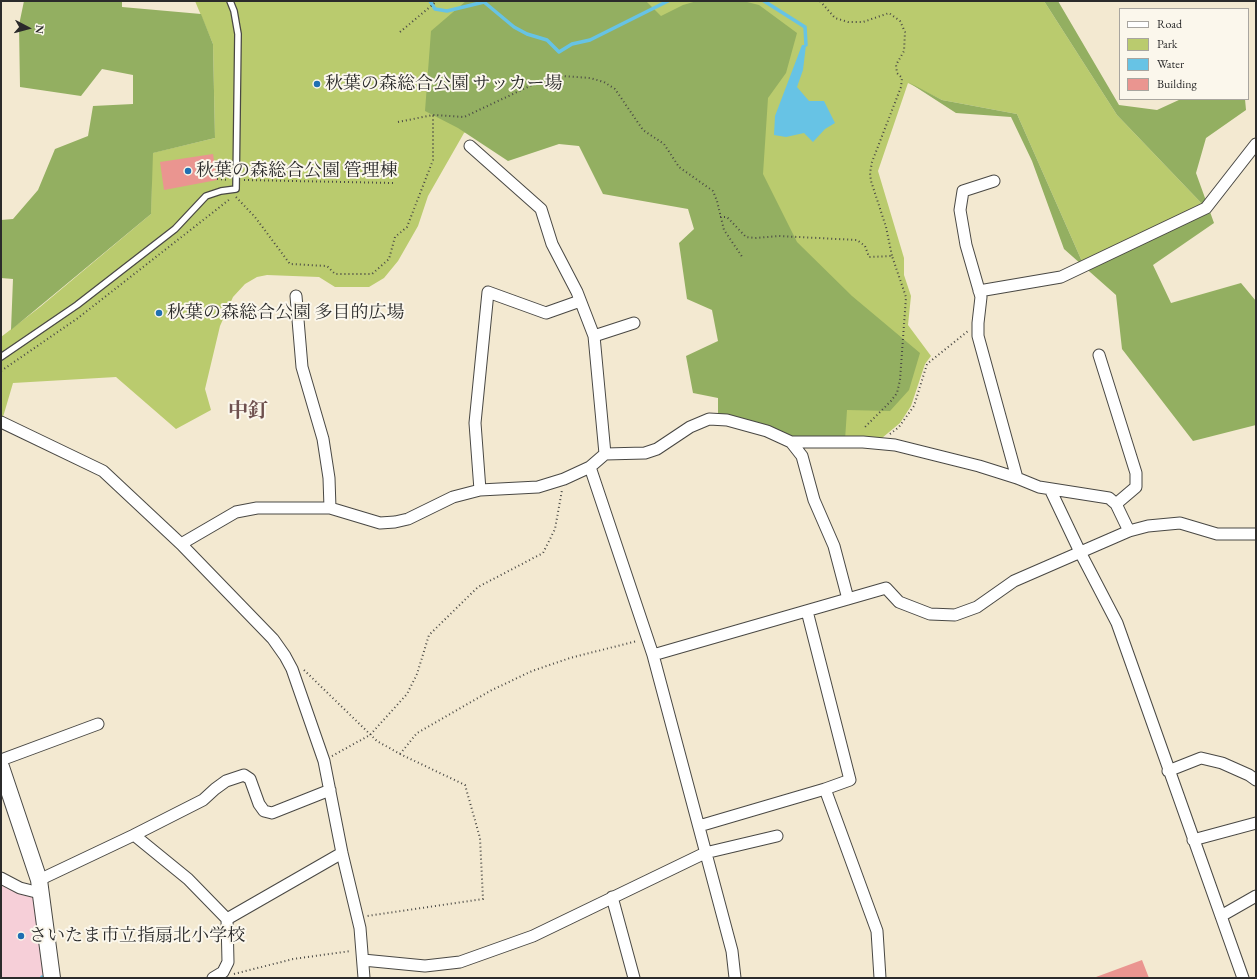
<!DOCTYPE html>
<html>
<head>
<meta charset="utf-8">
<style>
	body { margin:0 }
	#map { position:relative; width:1257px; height:979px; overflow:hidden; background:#f3e9d1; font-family:"EB Garamond",serif }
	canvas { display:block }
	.frame { position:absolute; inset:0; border:2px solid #2b2b2b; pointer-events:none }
	.legend { position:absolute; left:1119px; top:8px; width:130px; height:92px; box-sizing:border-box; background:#fbf7ec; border:1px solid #a8a59f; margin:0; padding:5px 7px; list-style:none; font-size:12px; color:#2b2b2b }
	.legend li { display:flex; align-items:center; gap:8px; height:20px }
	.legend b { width:20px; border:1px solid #a8a59f }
	.north { position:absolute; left:8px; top:8px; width:40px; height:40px; -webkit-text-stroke:3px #fbf7ec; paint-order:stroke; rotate:96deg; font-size:11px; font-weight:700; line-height:16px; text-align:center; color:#2b2b2b }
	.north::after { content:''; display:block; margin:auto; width:14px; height:18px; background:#2b2b2b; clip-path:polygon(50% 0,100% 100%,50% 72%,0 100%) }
</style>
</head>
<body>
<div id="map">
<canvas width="1257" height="979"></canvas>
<div class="frame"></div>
<ul class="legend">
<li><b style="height:5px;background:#fff"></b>Road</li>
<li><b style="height:11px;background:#bacb6e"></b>Park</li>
<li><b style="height:11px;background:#67c3e5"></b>Water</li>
<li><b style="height:11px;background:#ea9590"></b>Building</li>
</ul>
<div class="north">N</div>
</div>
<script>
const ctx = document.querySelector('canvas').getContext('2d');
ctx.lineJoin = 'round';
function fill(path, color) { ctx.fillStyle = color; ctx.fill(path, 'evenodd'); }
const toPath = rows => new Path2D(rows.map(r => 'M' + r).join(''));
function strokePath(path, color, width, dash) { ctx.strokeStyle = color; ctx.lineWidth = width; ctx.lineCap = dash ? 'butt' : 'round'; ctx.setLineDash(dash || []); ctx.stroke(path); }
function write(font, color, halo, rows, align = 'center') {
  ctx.font = font + ' "EB Garamond","Noto Serif JP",serif'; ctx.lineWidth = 4; ctx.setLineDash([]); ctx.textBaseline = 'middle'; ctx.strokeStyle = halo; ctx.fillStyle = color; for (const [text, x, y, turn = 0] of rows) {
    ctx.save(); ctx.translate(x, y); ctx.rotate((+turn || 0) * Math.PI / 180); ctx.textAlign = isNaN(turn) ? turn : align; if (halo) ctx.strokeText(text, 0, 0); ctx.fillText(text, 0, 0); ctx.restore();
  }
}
const built = toPath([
	[1,882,36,895,46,978,1,978]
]);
const green = toPath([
	[195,1,1044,1,1117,115,1206,208,1084,266,1017,114,942,100,908,83,878,171,904,258,904,275,911,296,908,325,931,356,925,364,911,406,900,423,876,443,801,442,710,207,500,109,464,133,428,196,418,226,398,261,384,278,369,287,335,287,319,277,267,275,257,277,245,284,233,297,220,326,205,389,211,410,176,429,116,377,13,383,3,417,1,416,1,337,40,307,151,214,152,153,215,138,213,44]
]);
const forest = toPath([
	[24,1,122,1,122,7,201,14,213,44,215,138,153,153,151,214,11,330,13,279,1,278,1,220,13,219,38,190,55,149,88,136,93,106,133,104,133,75,102,69,81,96,20,87,19,25],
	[466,1,646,1,661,16,683,5,697,1,743,1,759,5,797,33,786,73,768,98,763,174,797,242,852,296,920,353,909,390,890,411,847,410,845,440,792,441,718,419,718,398,693,393,686,356,718,341,712,310,687,299,679,243,694,229,688,209,603,194,579,146,559,144,508,161,458,128,425,111,431,31],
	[1044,1,1058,1,1119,105,1157,110,1181,99,1245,99,1246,110,1206,138,1196,173,1214,223,1153,265,1171,303,1241,283,1256,301,1256,425,1193,441,1122,349,1116,295,1064,249,1032,161,1011,117,956,113,908,82,942,100,1017,114,1084,266,1206,208,1117,115]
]);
const water = toPath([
	[802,45,806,45,803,70,797,87,809,101,824,101,835,123,825,129,813,142,804,133,786,137,774,135,775,116]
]);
const stream = toPath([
	[430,1,435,9,447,11,484,2,514,27,527,34,547,40,559,52,572,44,590,40,668,1],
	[764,1,805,27,806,45],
	[42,977,42,978]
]);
const building = toPath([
	[213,154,217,180,164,190,160,162],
	[1142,960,1149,978,1096,978,1096,977]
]);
const path = toPath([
	[820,1,835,18,848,22,863,22,889,13,900,21,905,32,904,51,896,65,897,73,902,78,901,87,872,162,870,173,871,181,886,227,892,256],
	[400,32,437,1],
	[398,122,433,115,464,117,532,85,562,76,590,78,604,82,615,89,643,130,664,144,679,167,713,191,717,201,724,230,743,258],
	[217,179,228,180],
	[244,180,393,183],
	[236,197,255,217,290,264,327,266,335,274,372,274,389,259,395,237,407,227,433,160,433,115],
	[720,217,727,217,746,237,755,238,779,236,857,240,865,246,869,257,892,256,906,297,900,380,897,393,891,401,864,428],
	[1,371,78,318,230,199],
	[890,434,899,427,914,406,927,364,968,331],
	[304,670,377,741,400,754,465,785,480,838,483,899,367,916],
	[400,754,417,733,492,690,532,671,570,658,637,641],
	[332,756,370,735,407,694,417,674,429,635,478,587,543,553,555,529,562,490],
	[234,974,293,959,351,951]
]);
const lane = toPath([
	[1,357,77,305,175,229,206,196,221,191,236,189,238,34,234,11,230,1]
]);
const street = toPath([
	[470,146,541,209,552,244,577,292,594,336,605,454],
	[994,181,963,191,960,210,966,245,981,297,978,323,978,336,1017,478],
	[979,291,1061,277,1206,208,1256,144],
	[296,296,302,367,323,439,329,478,330,508],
	[594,336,634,323],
	[1099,355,1136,473,1136,487,1116,504],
	[1,422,103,471,181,544,273,639,285,656,292,669,324,761,342,853,360,928,364,978],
	[791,442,802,456,814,500,834,546,848,599],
	[590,467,653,655,732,951,735,978],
	[1050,489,1080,552,1117,623,1243,978],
	[480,490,475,423,488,292,546,313,580,301],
	[181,544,236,512,257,508,330,508,380,523,395,522,408,519,453,497,480,490,538,487,564,479,590,467,605,454,645,453,657,449,690,427,709,419,727,420,767,431,791,442,863,442,895,445,979,466,1017,478,1039,487,1109,498,1116,504,1129,531],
	[653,655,886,588,899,602,930,614,955,615,977,607,1014,581,1129,531,1148,526,1180,523,1217,534,1256,534],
	[1,760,98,724],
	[1168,771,1201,758,1222,763,1249,775,1256,780],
	[825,789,877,931,880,978],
	[699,826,825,789,850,780,807,611],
	[134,835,203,800,215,789,226,781,244,775,250,779,259,804,264,811,272,813,330,790],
	[1193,840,1256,823],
	[1,878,20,888,40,893],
	[39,880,134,835,188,879,227,919,342,853],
	[612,897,634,978],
	[1221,916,1256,896],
	[363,960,425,966,460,962,533,936,705,853,777,836],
	[213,978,223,972,228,962,227,919]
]);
const secondary = toPath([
	[1,767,39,880,52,978]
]);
const markers = [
	[317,84,4,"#1f6fb2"],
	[188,171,4,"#1f6fb2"],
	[159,313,4,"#1f6fb2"],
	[21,936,4,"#1f6fb2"]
];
const poiNames = [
	["秋葉の森総合公園 サッカー場",325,84],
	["秋葉の森総合公園 管理棟",196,171],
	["秋葉の森総合公園 多目的広場",167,313],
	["さいたま市立指扇北小学校",29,936]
];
const quarterNames = [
	["中釘",248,412]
];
fill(built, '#f6cfd8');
fill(green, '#bacb6e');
fill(forest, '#93af61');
fill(water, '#67c3e5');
strokePath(stream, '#67c3e5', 3.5);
fill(building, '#ea9590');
strokePath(lane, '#494844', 8);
strokePath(street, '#494844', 13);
strokePath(secondary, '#494844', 18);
strokePath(path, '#494844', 2, [1, 3]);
strokePath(lane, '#fff', 5.5);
strokePath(street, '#fff', 11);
strokePath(secondary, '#fff', 16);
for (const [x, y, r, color] of markers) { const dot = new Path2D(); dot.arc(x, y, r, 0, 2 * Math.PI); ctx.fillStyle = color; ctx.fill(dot); strokePath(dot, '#fbf7ec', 1.5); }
write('18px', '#2b2b2b', '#fbf7ec', poiNames, 'left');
write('bold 20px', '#6e504e', '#fbf7ec', quarterNames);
</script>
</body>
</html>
